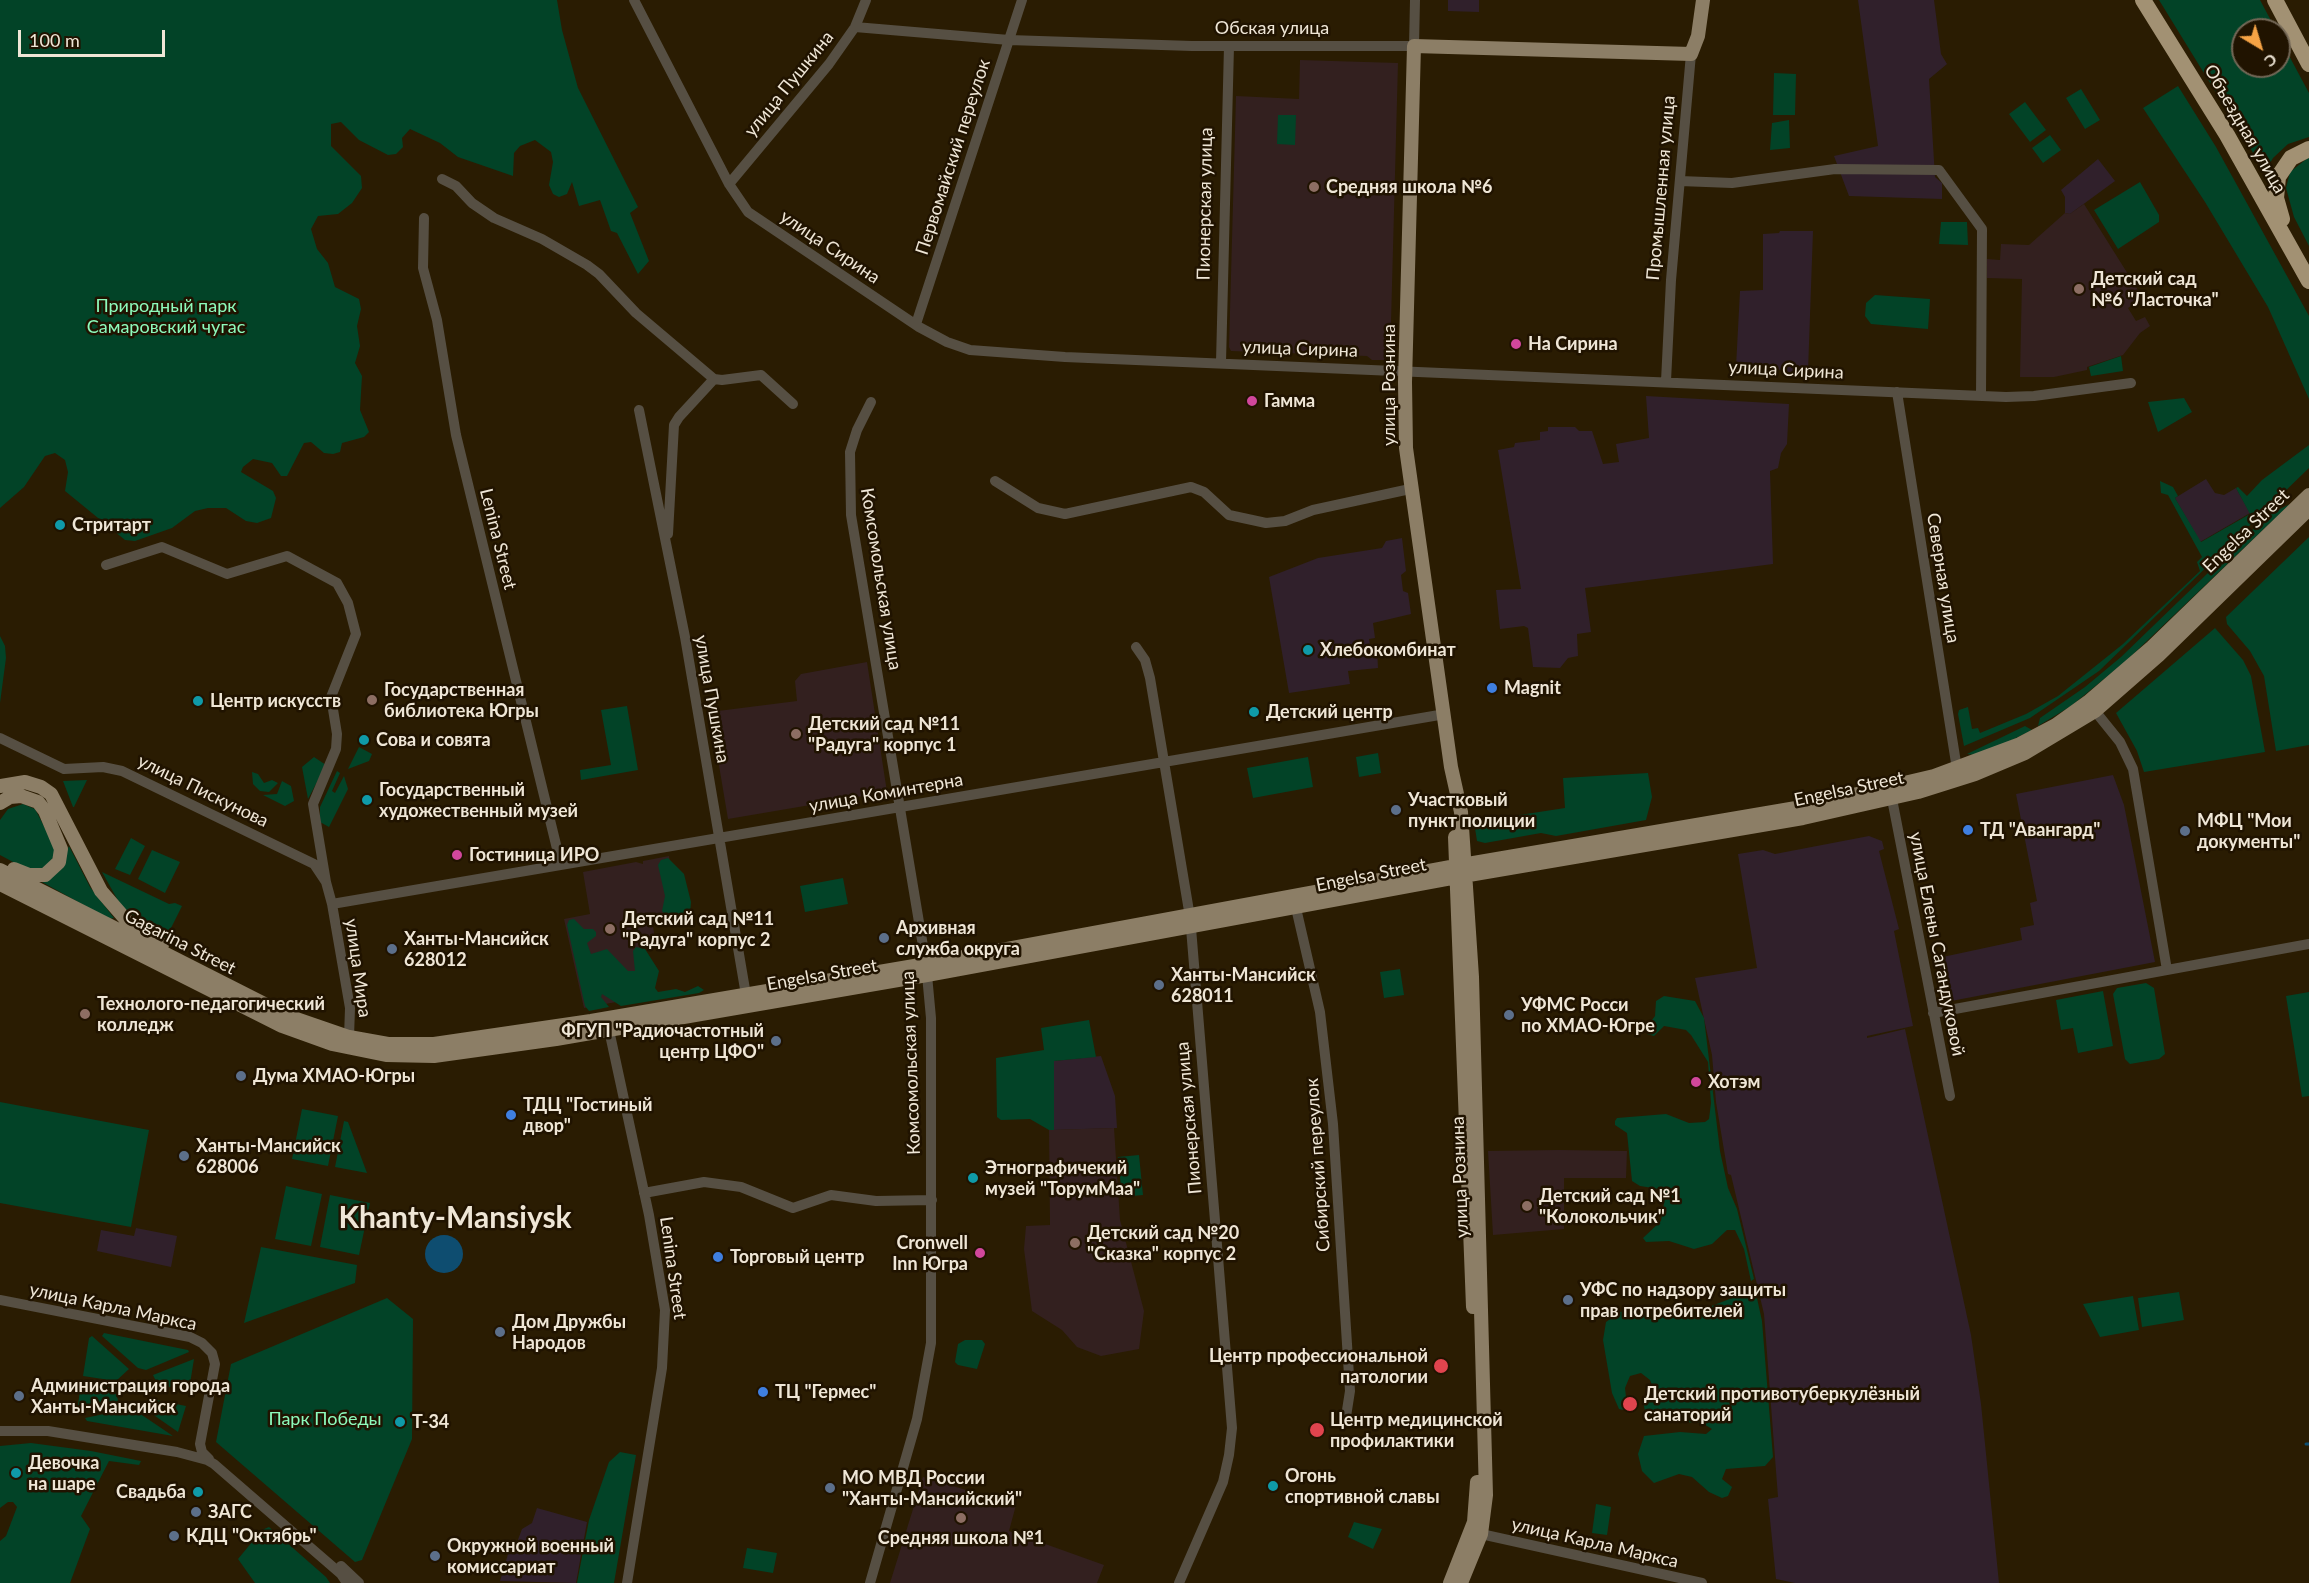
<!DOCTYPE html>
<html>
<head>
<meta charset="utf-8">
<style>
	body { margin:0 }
	#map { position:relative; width:2309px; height:1583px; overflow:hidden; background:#2a1c02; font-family:Lato,sans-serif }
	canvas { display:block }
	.north { position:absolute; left:2231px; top:18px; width:60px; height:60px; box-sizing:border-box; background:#201300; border:2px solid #736756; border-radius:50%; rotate:142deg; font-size:16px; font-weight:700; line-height:24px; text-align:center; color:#efe6d6 }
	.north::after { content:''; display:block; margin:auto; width:21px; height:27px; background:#f5a345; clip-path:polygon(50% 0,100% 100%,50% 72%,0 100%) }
	.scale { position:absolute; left:18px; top:30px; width:147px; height:27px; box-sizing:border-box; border:3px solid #efe6d6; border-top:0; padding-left:8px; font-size:18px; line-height:21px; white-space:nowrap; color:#efe6d6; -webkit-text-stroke:4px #201300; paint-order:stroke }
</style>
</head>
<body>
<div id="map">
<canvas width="2309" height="1583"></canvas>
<div class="north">С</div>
<div class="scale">100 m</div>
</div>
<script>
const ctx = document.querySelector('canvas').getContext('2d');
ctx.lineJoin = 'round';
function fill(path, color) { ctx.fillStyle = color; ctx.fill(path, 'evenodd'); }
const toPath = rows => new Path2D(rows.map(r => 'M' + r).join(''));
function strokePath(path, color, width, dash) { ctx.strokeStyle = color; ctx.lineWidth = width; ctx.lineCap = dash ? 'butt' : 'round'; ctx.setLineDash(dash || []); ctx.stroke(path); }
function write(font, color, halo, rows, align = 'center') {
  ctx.font = font + ' Lato,sans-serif'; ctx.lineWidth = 5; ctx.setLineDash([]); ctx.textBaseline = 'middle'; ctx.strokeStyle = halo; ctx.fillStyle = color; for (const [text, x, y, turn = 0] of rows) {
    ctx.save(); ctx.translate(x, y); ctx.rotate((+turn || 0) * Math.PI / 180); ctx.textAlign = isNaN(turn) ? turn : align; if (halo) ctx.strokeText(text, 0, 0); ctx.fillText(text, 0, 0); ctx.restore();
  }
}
const industrial = toPath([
	[1448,0,1479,0,1479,12,1448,11],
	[1858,0,1934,0,1941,54,1947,64,1929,79,1935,177,1942,183,1942,199,1849,196,1834,156,1878,146],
	[2098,159,2115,181,2070,214,2065,213,2065,197,2061,190],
	[1780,231,1813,231,1808,372,1783,373,1783,370,1736,367,1740,291,1763,290,1763,234,1779,233],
	[1646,396,1789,404,1787,444,1781,453,1778,468,1770,471,1773,564,1585,588,1591,632,1577,634,1578,656,1568,658,1560,668,1533,667,1528,628,1524,626,1500,629,1496,590,1521,589,1498,450,1514,447,1515,443,1540,440,1540,432,1548,431,1548,427,1575,427,1579,431,1592,431,1603,464,1619,462,1616,444,1649,438],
	[2206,479,2215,493,2224,495,2236,488,2250,513,2200,542,2175,498],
	[1402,538,1406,571,1401,575,1403,591,1408,593,1411,614,1373,623,1375,638,1369,639,1371,650,1377,649,1378,668,1348,671,1350,684,1289,693,1269,577,1318,558,1382,548,1386,541],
	[2113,775,2124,805,2155,962,1946,1002,1938,958,2022,940,2020,928,2034,925,2030,903,2037,901,2016,794],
	[1869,836,1882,841,1884,849,1879,851,1899,929,1894,931,1913,1026,1867,1036,1867,1038,1905,1029,1971,1335,1981,1404,1999,1583,1795,1583,1776,1579,1768,1499,1778,1497,1764,1314,1731,1175,1728,1174,1716,1102,1712,1055,1695,978,1757,968,1738,854,1763,850,1775,854],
	[1101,1056,1115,1096,1117,1128,1054,1130,1054,1061],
	[136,1228,177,1236,171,1267,97,1251,101,1230,134,1236],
	[537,1508,587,1522,576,1583,500,1581,511,1544,516,1545,522,1529,532,1523]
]);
const education = toPath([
	[1300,60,1398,63,1390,360,1372,360,1367,356,1231,351,1229,347,1236,96,1299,99],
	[2084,204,2143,298,2128,308,2136,321,2145,317,2150,326,2140,333,2123,355,2087,367,2087,370,2054,377,2020,377,2022,279,1987,278,1987,259,2000,260,2001,244,2029,245,2065,213,2070,214],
	[867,662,887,792,728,819,710,712,797,701,795,681,801,674],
	[669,856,672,877,689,913,652,920,655,939,639,942,648,996,584,1008,564,919,590,914,583,872,636,862,643,864,643,861],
	[1114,1128,1120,1220,1144,1311,1139,1349,1101,1356,1077,1347,1062,1330,1032,1311,1024,1249,1026,1226,1050,1225,1049,1130],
	[1559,1150,1627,1151,1626,1178,1564,1178,1564,1229,1493,1235,1488,1151],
	[923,1477,1016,1505,1009,1531,1104,1565,1097,1583,890,1583]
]);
const green = toPath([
	[0,0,557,0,562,30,578,88,638,207,630,213,649,261,638,274,617,233,611,231,600,200,579,206,572,182,567,194,559,197,553,194,549,185,553,162,551,152,535,140,520,146,514,153,513,176,458,157,440,143,410,129,402,138,403,147,396,154,388,155,359,140,341,122,331,124,331,146,361,176,362,188,352,203,338,214,318,216,311,229,317,249,328,263,335,287,359,299,361,309,357,326,360,346,355,363,362,376,360,410,369,432,364,437,342,443,340,452,333,454,324,453,311,442,304,443,287,476,281,476,272,463,253,459,243,467,241,472,273,491,276,498,271,518,257,523,246,521,226,508,208,508,195,511,172,528,135,541,125,540,65,491,68,472,65,460,55,453,45,456,24,487,0,508],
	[2159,0,2260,0,2276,30,2243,30,2243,66,2279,66,2279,37,2309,93,2309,137,2288,144,2273,158,2266,170,2263,169],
	[1774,73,1796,74,1795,115,1773,115],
	[2178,86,2216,147,2309,316,2309,399,2268,307,2205,202,2143,108],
	[2081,89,2100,120,2085,129,2066,98],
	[2025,102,2046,130,2030,142,2009,114],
	[1278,115,1296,115,1295,145,1277,144],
	[1789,120,1790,148,1770,150,1772,123],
	[2050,135,2061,150,2043,163,2032,148],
	[2309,157,2309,246,2294,217,2286,188,2290,172],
	[2140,182,2159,215,2159,222,2118,249,2094,210],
	[1941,222,1967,222,1968,245,1939,244],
	[1875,295,1930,299,1928,329,1871,324,1865,316,1866,303],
	[2121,356,2123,371,2091,376,2089,367],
	[2184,398,2192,412,2158,432,2148,402],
	[2309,445,2309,468,2099,671,2030,718,1964,746,1958,714,1959,710,1968,707,1972,729,1978,728,1980,733,2026,714,2058,696,2123,644,2200,571,2197,562,2202,557,2168,495,2161,493,2160,481,2173,487,2178,496,2175,498,2201,542,2250,514,2236,488,2238,487,2247,496,2262,480],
	[2290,504,2126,661,2071,706,2038,726,2040,718,2085,687,2121,657,2268,515],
	[2309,537,2309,745,2276,751,2264,676,2250,651,2227,624,2226,617],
	[2215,628,2243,660,2251,676,2265,752,2144,772,2137,751,2116,713],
	[0,636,5,646,6,658,0,703],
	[627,706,638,770,581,780,580,770,611,765,601,710],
	[2025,726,2032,730,2006,743,1974,755,1967,754],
	[359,747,372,754,369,761,348,769],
	[1378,753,1381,773,1359,777,1356,757],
	[314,757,326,765,308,799,302,767],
	[1308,757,1313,787,1253,798,1247,768],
	[337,771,340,773,332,791,335,793,344,776,348,789,329,827,320,822,320,807],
	[252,772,258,774,264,783,272,780,278,783,269,792,260,791,253,784],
	[1648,773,1652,797,1646,820,1556,836,1541,833,1485,843,1477,841,1474,822,1565,808,1563,778],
	[87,780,74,807,73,807,63,781],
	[282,781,291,786,294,801,285,806,263,795,277,794],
	[23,804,35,809,55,847,55,855,46,868,28,870,0,855,0,820,8,809],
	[131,838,145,846,130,875,115,869],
	[69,846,90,887,114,918,109,919,42,882,59,871],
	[152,850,180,862,165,893,138,879],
	[668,858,684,874,691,902,690,914,675,922,670,921,662,911,665,896,658,865,661,860],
	[102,872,169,904,175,903,182,906,166,938,146,927,120,904],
	[843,878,848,904,805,912,800,886],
	[574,919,584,929,593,929,596,932,596,936,587,943,591,954,607,949,628,971,635,971,633,951,636,947,645,949,659,971,655,988,658,992,676,989,685,992,698,986,704,990,699,993,621,1006,602,994,601,997,609,1007,589,1011,585,1006,567,925,569,920],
	[1400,969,1404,995,1384,998,1380,972],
	[2146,983,2154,988,2165,1054,2159,1059,2130,1064,2125,1059,2113,994,2117,988],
	[2103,991,2113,1046,2078,1053,2073,1028,2061,1030,2056,1000],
	[2309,992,2309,1096,2302,1097,2286,996],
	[1664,996,1695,1001,1704,1018,1720,1151,1728,1188,1737,1209,1754,1279,1751,1281,1744,1249,1735,1230,1727,1230,1712,1244,1694,1249,1669,1241,1646,1242,1643,1238,1661,1221,1665,1197,1659,1189,1640,1186,1632,1181,1627,1133,1615,1125,1615,1121,1617,1118,1666,1114,1689,1123,1705,1122,1709,1119,1711,1103,1708,1062,1691,1035,1686,1030,1664,1026,1654,1036,1647,1034,1649,1024,1655,1016,1656,1001],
	[1089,1020,1096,1057,1054,1061,1054,1130,1049,1130,1030,1119,1001,1120,997,1117,996,1058,1044,1050,1041,1028],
	[0,1102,149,1130,131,1227,0,1203],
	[302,1109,338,1116,328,1166,292,1159],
	[344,1121,348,1122,367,1173,335,1167],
	[1139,1155,1143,1195,1122,1197,1118,1157],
	[286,1186,322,1194,311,1246,275,1239],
	[330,1195,370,1203,359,1255,320,1247],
	[261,1247,357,1265,355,1283,244,1323],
	[1751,1287,1755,1289,1762,1321,1773,1457,1765,1466,1726,1469,1722,1479,1732,1487,1728,1496,1722,1498,1709,1492,1692,1477,1679,1474,1654,1483,1642,1471,1638,1454,1644,1436,1680,1432,1706,1434,1712,1429,1702,1423,1652,1420,1646,1415,1643,1402,1652,1385,1650,1380,1641,1373,1630,1376,1625,1388,1626,1397,1634,1406,1628,1411,1619,1409,1612,1393,1603,1340,1606,1322,1620,1312,1638,1308,1709,1307,1745,1293],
	[2179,1292,2184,1320,2142,1327,2138,1298],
	[2133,1296,2139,1330,2100,1337,2083,1304],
	[387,1298,413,1319,412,1439,362,1560,355,1562,216,1442,231,1364],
	[104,1333,188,1350,189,1352,146,1370,138,1368,102,1336],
	[92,1336,129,1369,116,1381,83,1376,89,1338],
	[965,1340,982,1340,985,1344,977,1369,958,1365,955,1362,958,1344],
	[194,1359,189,1390,158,1385,153,1375],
	[81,1383,114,1388,119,1403,77,1412],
	[156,1400,186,1406,178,1432,145,1409],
	[128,1409,136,1411,173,1436,87,1421,85,1418],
	[31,1443,91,1451,141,1461,139,1465,109,1461,81,1516,90,1529,70,1583,0,1583,0,1541,6,1536,17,1507,13,1502,8,1502,0,1508,0,1446],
	[620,1452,636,1455,614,1583,577,1583,589,1520,609,1462],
	[1596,1504,1611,1507,1607,1535,1592,1533],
	[1354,1522,1382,1529,1373,1549,1348,1537],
	[269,1527,326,1577,330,1583,255,1583,238,1559,262,1530],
	[747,1548,777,1553,773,1573,743,1568]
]);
const water = toPath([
	'425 1254a19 19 0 1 1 38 0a19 19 0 1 1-38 0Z'
]);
const stream = toPath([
	[2306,1444,2309,1444]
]);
const minor = toPath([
	[634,0,729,184,748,212,919,327,947,342,970,350,1065,357,2006,397,2034,396,2131,383],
	[855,27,1009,40,1192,46,1414,46,1415,0],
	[442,179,456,186,472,203,494,218,542,239,587,265,599,274,636,313,714,379,722,380,761,375,793,404],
	[1680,181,1732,183,1835,169,1939,170,1982,229,1981,396],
	[729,184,829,64,855,27,866,0],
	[424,218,423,268,437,320,456,435,561,865],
	[916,324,1022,0],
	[1221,362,1229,46],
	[1666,381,1671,280,1691,54],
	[1897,392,1957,769],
	[871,402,857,430,850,452,851,515,926,964],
	[639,410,685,637,746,995],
	[995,481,1038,508,1065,514,1191,487,1204,492,1229,515,1266,523,1285,521,1313,510,1410,489],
	[668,534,674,425,679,417,714,379],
	[106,565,162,547,227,574,287,556,337,583,348,603,356,634,331,697,337,734,336,749,313,804,326,882],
	[1136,647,1145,660,1150,678,1190,917],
	[2095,711,2120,742,2133,769,2167,970],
	[0,738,64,769,103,767,122,771,314,864,326,882,332,904,350,1008,349,1037],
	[1892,799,1950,1096],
	[332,904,1445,714],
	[1296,908,1320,1012,1333,1124,1350,1391,1345,1423],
	[1933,1013,2309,944],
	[609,1030,649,1215,665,1310,662,1368,627,1583],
	[644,1193,704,1182,741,1187,793,1208,831,1195,876,1201,932,1200],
	[0,1300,190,1337,202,1343,212,1353,215,1364,200,1444,202,1452,209,1459],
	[0,1431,48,1431,177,1452,207,1460,214,1464,341,1574,347,1583],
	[1481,1534,1702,1583],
	[341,1566,359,1583],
	[870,1583,917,1419,931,1343,931,1018,927,975],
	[1179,1583,1223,1482,1229,1455,1232,1428,1191,928]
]);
const major = toPath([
	[0,786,25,782,41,787,51,794,101,891,128,922,162,945],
	[0,803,10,797,21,796,38,802,45,811,61,849,59,862,45,875,29,875,14,869],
	[1455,837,1473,1307],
	[0,870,288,1016,349,1037,388,1044,434,1044,591,1021,926,964,1456,866,1802,807,1934,776,2020,744,2056,725,2088,702,2152,647,2309,495],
	[0,884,282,1026,332,1044,386,1055,434,1056,556,1039,927,975,1457,877,1803,818,1918,792,1975,774,2025,753,2095,711,2159,655,2309,509],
	[1450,1583,1474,1522,1477,1482],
	[1461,1583,1481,1534,1486,1495,1472,977,1461,812,1451,767,1406,448,1405,382,1414,46,1691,54,1698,36,1703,0]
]);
const highway = toPath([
	[2143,0,2227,135,2309,281],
	[2275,0,2309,64],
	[2282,219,2276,198,2278,177,2291,158,2309,149]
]);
const markers = [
	[1314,187,6,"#8d6e63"],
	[2079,289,6,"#8d6e63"],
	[1516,344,6,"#d1479c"],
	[1252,401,6,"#d1479c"],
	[60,525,6,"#0f9aa8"],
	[1308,650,6,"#0f9aa8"],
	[1492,688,6,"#3f7fe0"],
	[372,700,6,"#8d6e63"],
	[198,701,6,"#0f9aa8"],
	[1254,712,6,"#0f9aa8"],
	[796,734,6,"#8d6e63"],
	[364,740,6,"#0f9aa8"],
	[367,800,6,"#0f9aa8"],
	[1396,810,6,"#5c6f8a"],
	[1968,830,6,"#3f7fe0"],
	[2185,831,6,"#5c6f8a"],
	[457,855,6,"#d1479c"],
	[610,929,6,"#8d6e63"],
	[884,938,6,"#5c6f8a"],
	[392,949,6,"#5c6f8a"],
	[1159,985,6,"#5c6f8a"],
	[85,1014,6,"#8d6e63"],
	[1509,1015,6,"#5c6f8a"],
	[776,1041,6,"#5c6f8a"],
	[241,1076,6,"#5c6f8a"],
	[1696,1082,6,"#d1479c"],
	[511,1115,6,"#3f7fe0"],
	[184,1156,6,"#5c6f8a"],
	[973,1178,6,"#0f9aa8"],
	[1527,1206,6,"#8d6e63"],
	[1075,1243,6,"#8d6e63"],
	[980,1253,6,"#d1479c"],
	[718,1257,6,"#3f7fe0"],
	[1568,1300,6,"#5c6f8a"],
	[500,1332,6,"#5c6f8a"],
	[1441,1366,8,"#e0444e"],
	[763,1392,6,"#3f7fe0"],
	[19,1396,6,"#5c6f8a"],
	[1630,1404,8,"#e0444e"],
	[400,1422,6,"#0f9aa8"],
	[1317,1430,8,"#e0444e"],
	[16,1473,6,"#0f9aa8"],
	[1273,1486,6,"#0f9aa8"],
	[830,1488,6,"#5c6f8a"],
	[198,1492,6,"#0f9aa8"],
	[196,1512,6,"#5c6f8a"],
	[961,1518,6,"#8d6e63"],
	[174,1536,6,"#5c6f8a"],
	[435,1556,6,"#5c6f8a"]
];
const streetNames = [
	["Обская улица",1272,28],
	["улица Пушкина",789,84,-51],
	["Объездная улица",2245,129,60],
	["Первомайский переулок",953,157,-72],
	["Промышленная улица",1661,188,-85],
	["Пионерская улица",1205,204,-89],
	["улица Сирина",830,247,34],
	["улица Сирина",1300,349,2],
	["улица Сирина",1786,370,3],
	["улица Рознина",1389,385,-90],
	["Engelsa Street",2246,531,-44],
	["Lenina Street",498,539,76],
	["Северная улица",1943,578,81],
	["Комсомольская улица",881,579,81],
	["улица Пушкина",712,699,80],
	["Engelsa Street",1849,789,-12],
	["улица Пискунова",203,791,26],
	["улица Коминтерна",886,793,-10],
	["Engelsa Street",1371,875,-11],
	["Gagarina Street",180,942,27],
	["улица Елены Сагандуковой",1937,944,79],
	["улица Мира",358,968,82],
	["Engelsa Street",822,975,-10],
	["Комсомольская улица",911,1063,-92],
	["Пионерская улица",1189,1118,-95],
	["Сибирский переулок",1318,1165,-94],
	["улица Рознина",1460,1177,-92],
	["Lenina Street",673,1268,82],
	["улица Карла Маркса",113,1307,12],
	["улица Карла Маркса",1595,1543,13]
];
const poiNames = [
	["Средняя школа №6",1326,187],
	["Детский сад",2091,279],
	["№6 \"Ласточка\"",2091,300],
	["На Сирина",1528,344],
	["Гамма",1264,401],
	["Стритарт",72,525],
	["Хлебокомбинат",1320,650],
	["Magnit",1504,688],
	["Государственная",384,690],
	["библиотека Югры",384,711],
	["Центр искусств",210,701],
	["Детский центр",1266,712],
	["Детский сад №11",808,724],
	["\"Радуга\" корпус 1",808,745],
	["Сова и совята",376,740],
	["Государственный",379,790],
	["художественный музей",379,811],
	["Участковый",1408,800],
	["пункт полиции",1408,821],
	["МФЦ \"Мои",2197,821],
	["документы\"",2197,842],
	["ТД \"Авангард\"",1980,830],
	["Гостиница ИРО",469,855],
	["Детский сад №11",622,919],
	["\"Радуга\" корпус 2",622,940],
	["Архивная",896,928],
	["служба округа",896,949],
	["Ханты-Мансийск",404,939],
	["628012",404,960],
	["Ханты-Мансийск",1171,975],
	["628011",1171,996],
	["Технолого-педагогический",97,1004],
	["колледж",97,1025],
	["УФМС Росси",1521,1005],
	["по ХМАО-Югре",1521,1026],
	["ФГУП \"Радиочастотный",764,1031,"right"],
	["центр ЦФО\"",764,1052,"right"],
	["Дума ХМАО-Югры",253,1076],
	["Хотэм",1708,1082],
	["ТДЦ \"Гостиный",523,1105],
	["двор\"",523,1126],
	["Ханты-Мансийск",196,1146],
	["628006",196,1167],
	["Этнографичекий",985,1168],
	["музей \"ТорумМаа\"",985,1189],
	["Детский сад №1",1539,1196],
	["\"Колокольчик\"",1539,1217],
	["Детский сад №20",1087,1233],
	["\"Сказка\" корпус 2",1087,1254],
	["Cronwell",968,1243,"right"],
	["Inn Югра",968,1264,"right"],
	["Торговый центр",730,1257],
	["УФС по надзору защиты",1580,1290],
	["прав потребителей",1580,1311],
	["Дом Дружбы",512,1322],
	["Народов",512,1343],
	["Центр профессиональной",1428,1356,"right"],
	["патологии",1428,1377,"right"],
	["Администрация города",31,1386],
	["Ханты-Мансийск",31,1407],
	["ТЦ \"Гермес\"",775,1392],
	["Детский противотуберкулёзный",1644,1394],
	["санаторий",1644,1415],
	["Центр медицинской",1330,1420],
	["профилактики",1330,1441],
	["T-34",412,1422],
	["Девочка",28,1463],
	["на шаре",28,1484],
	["Огонь",1285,1476],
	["спортивной славы",1285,1497],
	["МО МВД России",842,1478],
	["\"Ханты-Мансийский\"",842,1499],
	["Cвадьба",186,1492,"right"],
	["ЗАГС",208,1512],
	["КДЦ \"Октябрь\"",186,1536],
	["Средняя школа №1",961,1538,"center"],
	["Окружной военный",447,1546],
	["комиссариат",447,1567]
];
const parkNames = [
	["Природный парк",166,306],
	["Самаровский чугас",166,327],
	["Парк Победы",325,1419]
];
const townNames = [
	["Khanty-Mansiysk",455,1218]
];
fill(industrial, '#30202b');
fill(education, '#33201f');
fill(green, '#024327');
fill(water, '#0e4d70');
strokePath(stream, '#0e4d70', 3);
strokePath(minor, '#564f43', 10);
strokePath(major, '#8c7e66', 14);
strokePath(highway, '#a29173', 16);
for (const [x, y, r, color] of markers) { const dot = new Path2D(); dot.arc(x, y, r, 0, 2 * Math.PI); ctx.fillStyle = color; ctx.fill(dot); strokePath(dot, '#201300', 2); }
write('18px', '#efe6d6', '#201300', streetNames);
write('bold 18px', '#efe6d6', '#201300', poiNames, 'left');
write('18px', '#8dfbbc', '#201300', parkNames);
write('bold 30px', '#efe6d6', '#201300', townNames);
</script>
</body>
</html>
